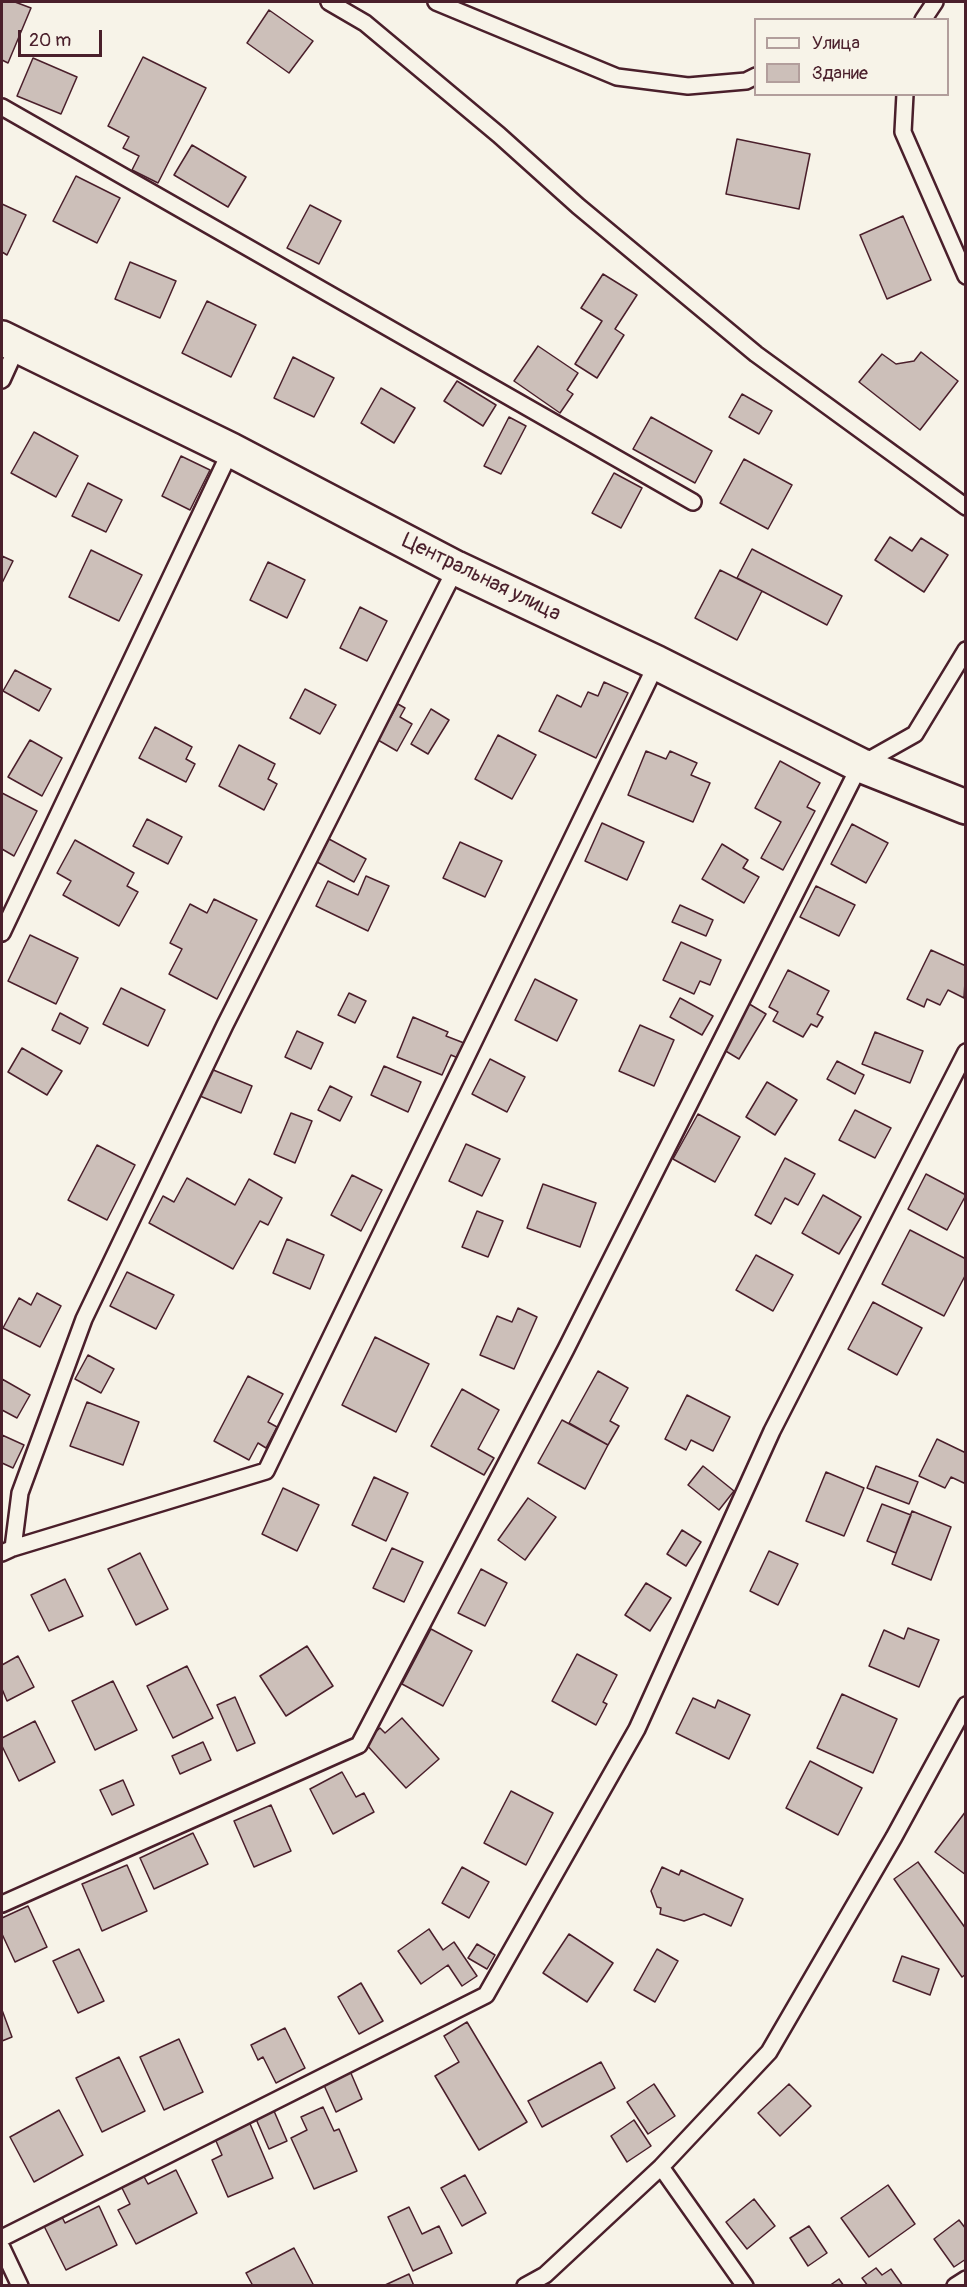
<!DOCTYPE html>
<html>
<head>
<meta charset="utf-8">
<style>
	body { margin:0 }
	#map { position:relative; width:967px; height:2287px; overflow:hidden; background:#f7f3e8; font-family:Pangolin,sans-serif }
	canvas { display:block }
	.frame { position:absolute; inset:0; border:3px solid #4a1f2b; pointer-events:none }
	.legend { position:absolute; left:754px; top:18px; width:195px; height:78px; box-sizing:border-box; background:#f7f3e8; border:2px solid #b29e9c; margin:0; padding:8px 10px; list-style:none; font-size:18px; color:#4a1f2b }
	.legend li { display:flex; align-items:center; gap:12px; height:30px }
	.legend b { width:30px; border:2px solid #b29e9c }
	.scale { position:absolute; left:18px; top:30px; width:84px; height:27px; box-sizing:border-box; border:3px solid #4a1f2b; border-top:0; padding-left:8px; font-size:18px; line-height:21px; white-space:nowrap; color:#4a1f2b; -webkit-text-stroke:4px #f7f3e8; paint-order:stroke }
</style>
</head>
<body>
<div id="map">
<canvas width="967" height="2287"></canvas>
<div class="frame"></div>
<ul class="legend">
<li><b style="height:8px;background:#f7f3e8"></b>Улица</li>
<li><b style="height:16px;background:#ccbfb9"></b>Здание</li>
</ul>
<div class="scale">20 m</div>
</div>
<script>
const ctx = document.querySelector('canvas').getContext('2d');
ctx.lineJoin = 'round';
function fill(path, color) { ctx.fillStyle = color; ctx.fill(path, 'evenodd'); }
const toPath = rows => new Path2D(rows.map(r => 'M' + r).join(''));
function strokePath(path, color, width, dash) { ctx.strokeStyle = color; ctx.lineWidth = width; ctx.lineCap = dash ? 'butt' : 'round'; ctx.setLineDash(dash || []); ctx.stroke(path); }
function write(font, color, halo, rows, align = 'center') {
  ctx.font = font + ' Pangolin,sans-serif'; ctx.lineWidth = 4.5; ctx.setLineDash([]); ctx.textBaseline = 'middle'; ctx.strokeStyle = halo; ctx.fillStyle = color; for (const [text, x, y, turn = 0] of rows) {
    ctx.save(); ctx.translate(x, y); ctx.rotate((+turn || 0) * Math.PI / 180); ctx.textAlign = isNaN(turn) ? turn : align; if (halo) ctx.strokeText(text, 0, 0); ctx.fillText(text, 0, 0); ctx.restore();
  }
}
const building = toPath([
	[2,2,15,2,31,8,8,63,2,60,2,2],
	[269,10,313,41,289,73,247,43,269,10],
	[143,57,206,88,158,183,132,170,139,156,123,148,129,137,108,126,143,57],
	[33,58,77,77,61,114,17,96,33,58],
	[737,139,810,154,799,209,726,194,737,139],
	[192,145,246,177,228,207,174,175,192,145],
	[76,176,120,198,97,243,53,221,76,176],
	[2,204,26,215,7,255,2,252,2,204],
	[310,205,341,221,319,264,287,248,310,205],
	[903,216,931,280,887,299,860,235,903,216],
	[130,262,176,281,160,318,115,299,130,262],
	[603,274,637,295,615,329,624,335,597,378,575,364,602,321,581,308,603,274],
	[207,301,256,325,231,377,182,353,207,301],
	[538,346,578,373,567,390,573,394,560,413,514,381,538,346],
	[921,352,958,381,920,430,859,382,882,354,896,364,914,361,921,352],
	[293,357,334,378,314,417,274,398,293,357],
	[457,381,496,405,483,426,444,401,457,381],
	[381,388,415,408,394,443,361,423,381,388],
	[742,394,772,411,759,434,729,417,742,394],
	[509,417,526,426,501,474,484,466,509,417],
	[651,417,712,451,695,483,633,449,651,417],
	[34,432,78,456,56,497,11,473,34,432],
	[181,456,210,470,190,510,162,496,181,456],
	[744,459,792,485,768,529,720,503,744,459],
	[614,473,642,488,621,528,592,513,614,473],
	[88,483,122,500,106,532,72,516,88,483],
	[890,537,912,551,921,538,948,555,924,592,875,560,890,537],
	[752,549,842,596,827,625,737,578,752,549],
	[91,550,142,575,119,621,69,597,91,550],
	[2,556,13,561,2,583,2,556],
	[268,562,305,580,287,618,250,600,268,562],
	[720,570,762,591,737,640,695,618,720,570],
	[360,607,387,621,367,661,340,648,360,607],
	[15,670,51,689,39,711,3,691,15,670],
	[604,682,628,693,596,758,539,731,557,695,581,707,588,692,598,696,604,682],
	[305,689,336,705,320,734,290,718,305,689],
	[398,704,405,708,400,717,412,724,397,751,378,740,398,704],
	[431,709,449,720,428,754,411,744,431,709],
	[155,727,192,747,186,759,195,764,186,782,139,758,155,727],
	[498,735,536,755,512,799,475,779,498,735],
	[30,740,62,758,42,796,8,777,30,740],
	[239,745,275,764,268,779,277,784,264,810,219,786,239,745],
	[646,751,666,759,670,751,697,763,691,775,710,783,693,822,628,795,646,751],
	[780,761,820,783,807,807,815,811,783,870,761,858,781,822,755,808,780,761],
	[2,793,37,811,14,856,2,849,2,793],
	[147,819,182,837,168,864,133,846,147,819],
	[602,823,644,842,627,880,585,861,602,823],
	[852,824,888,843,866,883,831,864,852,824],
	[329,839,366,859,354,882,317,862,329,839],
	[75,840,134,873,127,886,138,892,119,926,63,895,71,881,57,873,75,840],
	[460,842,502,861,485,897,443,878,460,842],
	[722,844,748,860,743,868,759,877,744,903,702,879,722,844],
	[366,876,389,886,368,931,316,906,328,881,358,895,366,876],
	[816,886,855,905,839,936,800,917,816,886],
	[214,899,257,920,217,999,169,974,182,949,170,943,190,904,207,913,214,899],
	[680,905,713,920,706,936,672,922,680,905],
	[30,935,78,958,56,1004,8,981,30,935],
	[681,942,721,960,710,985,700,981,694,994,663,980,681,942],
	[931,950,966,966,964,998,948,990,940,1005,927,999,924,1007,907,999,931,950],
	[788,970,829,991,817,1014,823,1017,817,1027,811,1024,803,1037,773,1021,778,1012,769,1007,788,970],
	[535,979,577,1000,557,1041,515,1020,535,979],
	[121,988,165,1010,148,1046,103,1024,121,988],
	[349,993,366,1001,355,1023,338,1015,349,993],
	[680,998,713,1016,702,1035,670,1017,680,998],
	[746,1002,766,1014,739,1059,719,1047,746,1002],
	[60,1013,88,1028,80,1044,52,1030,60,1013],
	[413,1017,448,1032,446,1036,464,1043,458,1058,451,1055,442,1075,397,1057,413,1017],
	[640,1025,674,1040,654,1086,619,1071,640,1025],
	[297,1031,323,1043,311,1069,285,1057,297,1031],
	[875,1032,923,1051,910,1083,862,1064,875,1032],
	[22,1048,62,1071,47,1095,8,1072,22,1048],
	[490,1059,525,1077,507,1112,472,1094,490,1059],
	[837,1061,864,1075,855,1094,827,1079,837,1061],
	[384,1066,421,1082,408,1112,371,1095,384,1066],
	[211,1069,252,1086,241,1113,200,1096,211,1069],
	[767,1082,797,1100,775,1135,746,1117,767,1082],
	[330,1086,352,1097,340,1121,318,1110,330,1086],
	[855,1110,891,1128,875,1158,839,1140,855,1110],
	[291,1113,312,1121,295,1163,274,1154,291,1113],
	[698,1114,740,1137,715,1182,673,1159,698,1114],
	[466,1144,500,1159,482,1196,449,1181,466,1144],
	[97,1145,135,1165,107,1220,68,1200,97,1145],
	[785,1158,815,1174,798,1205,785,1198,771,1224,755,1215,785,1158],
	[926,1174,966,1195,947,1230,908,1209,926,1174],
	[352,1175,382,1190,361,1231,331,1215,352,1175],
	[187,1178,235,1205,249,1179,282,1198,268,1225,260,1221,233,1269,149,1223,163,1196,174,1202,187,1178],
	[543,1184,596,1203,580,1247,527,1228,543,1184],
	[823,1195,861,1217,839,1254,802,1233,823,1195],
	[477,1211,503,1221,488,1257,462,1247,477,1211],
	[910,1230,966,1259,966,1274,944,1316,882,1284,910,1230],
	[287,1239,324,1255,310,1289,273,1273,287,1239],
	[756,1255,793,1275,773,1311,736,1290,756,1255],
	[127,1272,174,1295,156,1329,110,1306,127,1272],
	[37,1293,61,1306,40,1347,3,1328,19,1298,31,1305,37,1293],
	[873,1302,922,1328,897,1375,848,1349,873,1302],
	[518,1308,537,1317,514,1369,480,1355,497,1316,512,1322,518,1308],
	[375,1337,429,1364,396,1432,342,1405,375,1337],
	[88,1355,114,1369,101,1393,75,1379,88,1355],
	[598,1371,628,1388,610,1421,619,1426,608,1445,569,1423,598,1371],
	[248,1376,283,1394,268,1422,277,1427,266,1448,258,1443,249,1460,214,1441,248,1376],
	[2,1379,30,1395,17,1418,2,1410,2,1379],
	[462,1389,499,1410,478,1449,494,1458,484,1475,431,1446,462,1389],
	[687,1395,730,1417,713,1451,691,1440,686,1450,665,1439,687,1395],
	[87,1402,139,1422,123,1465,70,1446,87,1402],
	[562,1420,608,1445,585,1489,538,1463,562,1420],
	[2,1435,24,1445,13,1468,2,1463,2,1435],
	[937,1439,966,1453,966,1484,951,1477,945,1488,919,1476,937,1439],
	[703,1466,734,1491,719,1510,688,1485,703,1466],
	[876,1466,918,1482,909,1504,867,1488,876,1466],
	[826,1472,864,1488,844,1536,806,1521,826,1472],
	[374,1477,408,1493,386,1541,352,1525,374,1477],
	[283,1488,319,1505,297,1551,262,1534,283,1488],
	[528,1498,556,1517,525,1560,498,1540,528,1498],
	[882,1504,911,1515,896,1553,867,1541,882,1504],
	[912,1511,951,1527,931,1580,892,1564,912,1511],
	[682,1530,701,1542,686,1566,667,1554,682,1530],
	[392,1548,423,1562,404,1602,373,1588,392,1548],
	[769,1551,798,1564,778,1605,750,1591,769,1551],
	[140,1553,168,1609,136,1625,108,1569,140,1553],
	[481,1569,507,1583,485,1626,458,1613,481,1569],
	[65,1579,83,1616,49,1631,31,1595,65,1579],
	[646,1583,671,1598,650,1631,625,1615,646,1583],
	[908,1628,939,1640,919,1687,869,1666,884,1630,904,1639,908,1628],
	[431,1629,472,1651,443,1706,402,1684,431,1629],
	[307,1646,333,1686,286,1716,260,1676,307,1646],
	[577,1654,617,1675,603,1702,607,1704,596,1725,552,1701,577,1654],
	[18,1656,34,1687,7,1701,2,1689,2,1665,18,1656],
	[187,1666,213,1718,173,1738,147,1686,187,1666],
	[113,1681,137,1730,95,1750,72,1701,113,1681],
	[842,1694,897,1719,873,1773,817,1748,842,1694],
	[235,1697,255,1743,237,1751,217,1705,235,1697],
	[693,1698,715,1708,718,1700,750,1715,729,1759,676,1733,693,1698],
	[402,1718,439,1759,406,1788,364,1742,380,1728,385,1733,402,1718],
	[35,1721,55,1762,19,1781,2,1746,2,1738,35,1721],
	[203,1742,211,1760,180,1774,172,1756,203,1742],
	[810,1761,862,1788,838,1835,786,1808,810,1761],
	[342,1772,356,1797,364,1793,374,1812,333,1834,310,1789,342,1772],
	[123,1780,134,1805,112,1815,100,1790,123,1780],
	[511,1791,553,1813,526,1865,484,1843,511,1791],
	[271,1805,291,1851,254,1867,234,1821,271,1805],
	[966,1811,966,1875,935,1852,966,1811],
	[193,1833,208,1864,154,1889,140,1858,193,1833],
	[918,1862,966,1929,966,1974,962,1977,894,1879,918,1862],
	[127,1865,147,1911,102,1931,82,1884,127,1865],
	[462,1867,489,1882,469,1918,442,1903,462,1867],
	[662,1867,679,1875,681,1870,743,1899,731,1926,704,1914,684,1921,660,1914,661,1908,657,1907,651,1891,662,1867],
	[28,1906,47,1947,15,1962,2,1934,2,1918,28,1906],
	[429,1929,443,1950,454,1942,477,1976,462,1986,448,1965,421,1984,398,1951,429,1929],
	[569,1934,613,1963,587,2002,543,1973,569,1934],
	[477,1944,495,1955,487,1969,468,1958,477,1944],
	[79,1949,104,2001,78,2013,53,1961,79,1949],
	[657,1949,678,1961,655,2002,634,1990,657,1949],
	[902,1956,939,1969,930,1995,893,1981,902,1956],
	[361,1983,383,2021,359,2034,338,1997,361,1983],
	[2,2010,12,2037,2,2041,2,2010],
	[467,2022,527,2122,479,2150,435,2076,459,2062,444,2036,467,2022],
	[285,2028,305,2068,276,2083,263,2057,258,2060,251,2045,285,2028],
	[179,2039,203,2092,164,2110,140,2057,179,2039],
	[119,2057,145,2111,102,2132,76,2078,119,2057],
	[601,2062,615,2088,542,2127,528,2101,601,2062],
	[350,2071,362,2099,336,2112,323,2083,350,2071],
	[654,2084,675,2116,648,2134,627,2102,654,2084],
	[789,2084,811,2106,780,2136,758,2113,789,2084],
	[323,2107,334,2131,339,2129,357,2171,314,2189,291,2138,307,2130,301,2117,323,2107],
	[59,2110,83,2155,34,2182,10,2137,59,2110],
	[274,2111,287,2141,269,2149,256,2119,274,2111],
	[248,2119,273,2178,228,2197,212,2160,222,2155,213,2134,248,2119],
	[634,2120,651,2146,627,2162,611,2136,634,2120],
	[176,2170,197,2213,136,2244,118,2210,130,2204,119,2182,141,2171,148,2184,176,2170],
	[465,2175,486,2213,462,2226,441,2188,465,2175],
	[888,2185,915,2224,869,2257,841,2218,888,2185],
	[754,2199,775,2226,747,2249,726,2222,754,2199],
	[99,2206,117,2245,66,2270,40,2218,58,2209,65,2223,99,2206],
	[409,2207,422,2234,439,2226,452,2253,413,2271,388,2217,409,2207],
	[959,2220,966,2229,966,2259,954,2267,934,2239,959,2220],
	[809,2226,827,2253,808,2266,790,2238,809,2226],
	[294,2248,314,2286,253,2286,246,2273,294,2248],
	[876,2268,882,2275,891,2269,903,2286,868,2286,862,2278,876,2268],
	[409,2274,414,2286,383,2286,409,2274],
	[839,2279,844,2286,829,2286,839,2279]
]);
const service = toPath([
	[329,2,365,23,499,135,578,206,756,354,966,507],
	[436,2,617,77,688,86,746,81,756,76],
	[923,20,935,2],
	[905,94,903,132,966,276],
	[2,107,693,502],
	[2,380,17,347],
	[2,933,231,450],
	[13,1548,20,1493,84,1319,225,1025,456,568],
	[2,1553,13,1548,266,1471,657,663],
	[2,1904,359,1745,566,1349,860,765,915,734,966,650],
	[661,2167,745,2286],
	[2,2238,486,1995,637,1729,772,1431,966,1052],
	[2,2248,20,2286],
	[525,2286,545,2275,661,2167,769,2052,894,1837,966,1705],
	[955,2286,966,2279]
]);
const tertiary = toPath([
	[2,338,231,450,456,568,657,663,860,765,966,807]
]);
const streetNames = [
	["Центральная улица",481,578,26]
];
fill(building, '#ccbfb9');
strokePath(building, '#4a1f2b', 1.5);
strokePath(service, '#4a1f2b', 20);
strokePath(tertiary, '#4a1f2b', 38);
strokePath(service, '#f7f3e8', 15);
strokePath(tertiary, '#f7f3e8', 33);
write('21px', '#4a1f2b', '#f7f3e8', streetNames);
</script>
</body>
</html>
